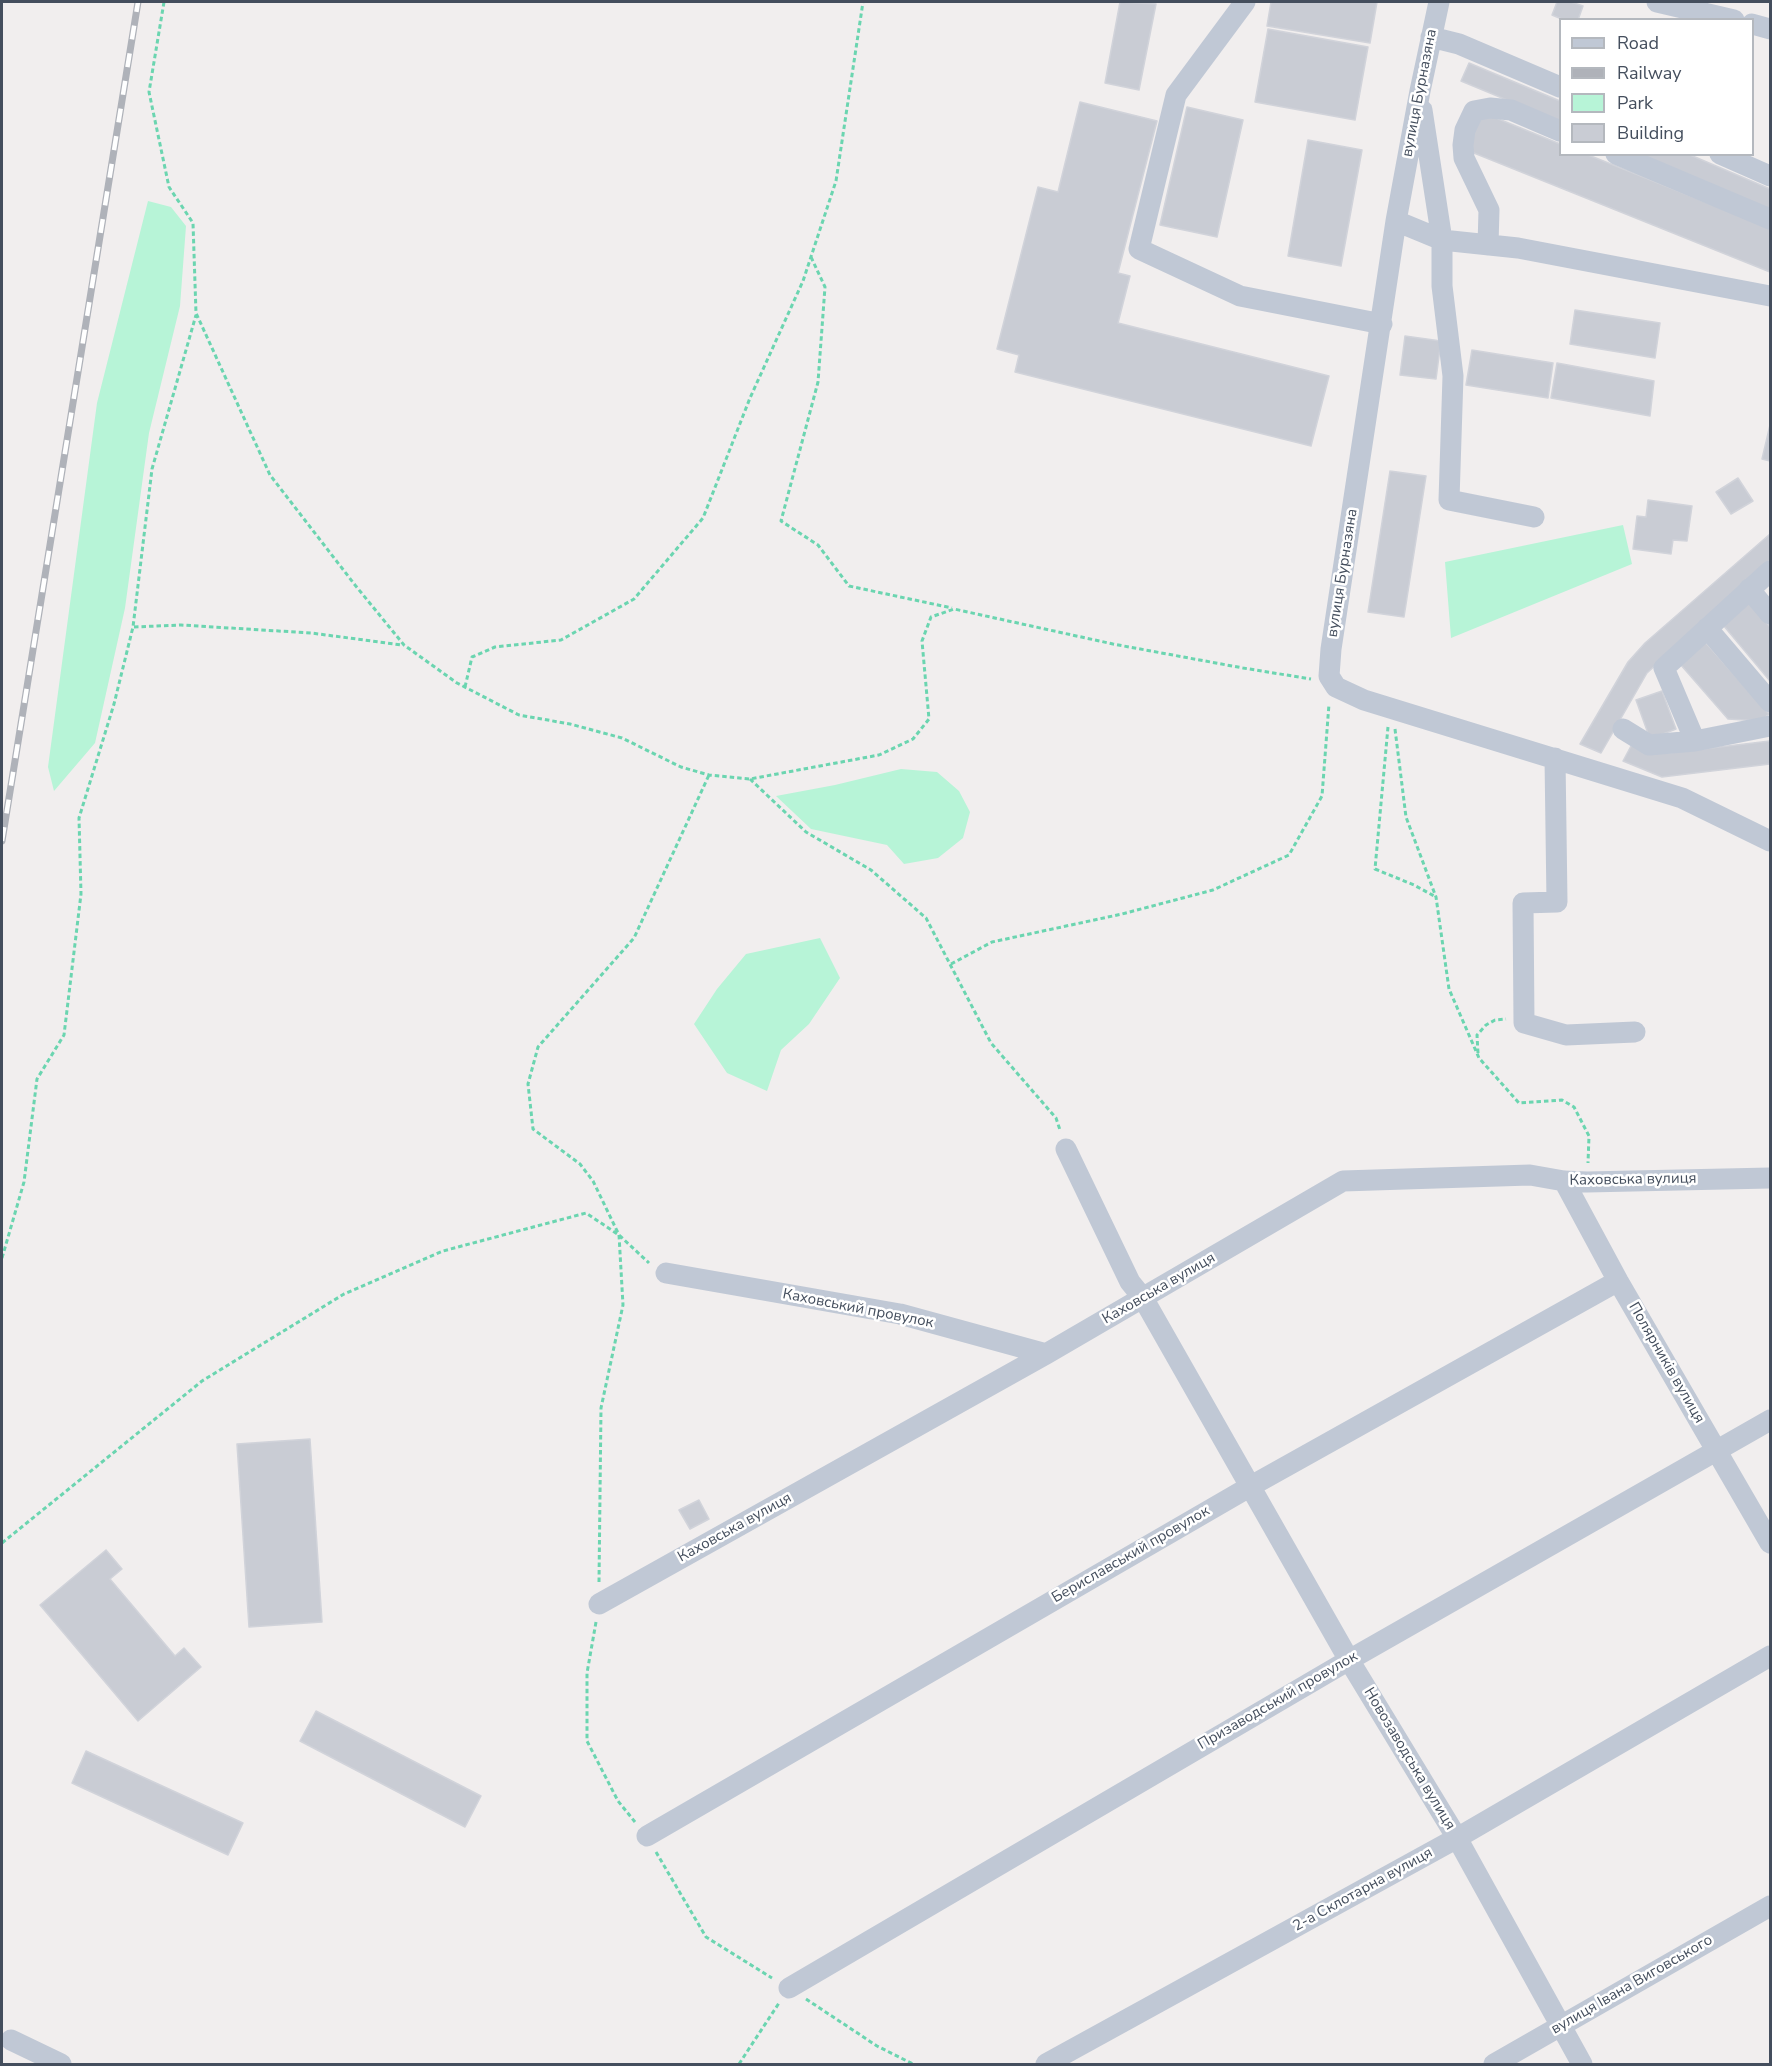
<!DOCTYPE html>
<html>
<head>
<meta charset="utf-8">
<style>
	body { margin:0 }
	#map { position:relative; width:1772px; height:2066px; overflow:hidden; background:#f1eeee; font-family:"Nunito Sans",sans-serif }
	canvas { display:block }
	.frame { position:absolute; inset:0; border:3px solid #444e5d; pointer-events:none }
	.legend { position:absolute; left:1559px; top:18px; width:195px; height:138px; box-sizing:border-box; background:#fff; border:2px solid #b4b8be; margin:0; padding:8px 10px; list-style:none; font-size:18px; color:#444e5d }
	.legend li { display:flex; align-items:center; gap:12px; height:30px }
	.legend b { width:30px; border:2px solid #b4b8be }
</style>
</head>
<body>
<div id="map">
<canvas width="1772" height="2066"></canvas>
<div class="frame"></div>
<ul class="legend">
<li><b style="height:8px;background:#c0c8d5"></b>Road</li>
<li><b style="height:8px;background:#afb2b9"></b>Railway</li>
<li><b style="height:16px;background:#b7f4d7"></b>Park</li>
<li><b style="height:16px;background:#c9ccd4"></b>Building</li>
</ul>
</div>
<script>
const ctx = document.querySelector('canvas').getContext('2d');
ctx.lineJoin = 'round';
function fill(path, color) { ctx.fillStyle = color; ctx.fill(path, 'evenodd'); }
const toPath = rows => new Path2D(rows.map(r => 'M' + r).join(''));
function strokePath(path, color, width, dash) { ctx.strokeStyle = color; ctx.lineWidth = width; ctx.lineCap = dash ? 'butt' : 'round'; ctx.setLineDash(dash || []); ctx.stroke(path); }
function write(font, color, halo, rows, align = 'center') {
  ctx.font = font + ' "Nunito Sans",sans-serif'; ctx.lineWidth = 5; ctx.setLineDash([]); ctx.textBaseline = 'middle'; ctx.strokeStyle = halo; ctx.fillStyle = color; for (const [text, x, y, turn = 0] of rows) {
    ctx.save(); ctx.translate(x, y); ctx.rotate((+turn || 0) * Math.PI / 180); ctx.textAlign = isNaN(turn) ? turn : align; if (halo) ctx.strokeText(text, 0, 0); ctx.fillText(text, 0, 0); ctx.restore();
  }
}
const green = toPath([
	[148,201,171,207,186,226,180,306,149,433,125,608,95,743,54,791,48,767,97,403],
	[1623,525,1632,564,1451,638,1445,562],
	[901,769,937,772,959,791,970,812,963,838,938,858,904,864,887,845,811,829,776,796,835,785],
	[820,938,840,978,809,1024,781,1050,767,1091,727,1073,694,1024,717,989,746,954]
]);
const building = toPath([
	[1120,2,1156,4,1139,90,1105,83,1120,2],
	[1271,2,1377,2,1370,43,1267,26,1271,2],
	[1557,2,1571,2,1583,6,1578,20,1564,20,1552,15,1557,2],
	[1268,29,1368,47,1355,120,1255,102,1268,29],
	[1469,63,1560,101,1560,122,1461,81,1469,63],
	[1080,102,1157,121,1118,273,1130,276,1118,323,1329,376,1311,446,1015,372,1019,355,997,349,1038,187,1058,192,1080,102],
	[1187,107,1243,120,1217,237,1160,225,1187,107],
	[1479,111,1560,144,1560,154,1586,154,1770,228,1770,272,1464,149,1479,111],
	[1308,140,1362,150,1341,266,1288,256,1308,140],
	[1638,154,1688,154,1770,189,1770,210,1638,154],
	[1575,310,1660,323,1655,358,1570,344,1575,310],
	[1405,336,1441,341,1436,379,1400,375,1405,336],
	[1472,350,1553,363,1548,398,1466,385,1472,350],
	[1557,363,1654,381,1650,416,1551,398,1557,363],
	[1770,425,1770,461,1762,459,1770,425],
	[1390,471,1426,476,1404,617,1368,612,1390,471],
	[1738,478,1753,501,1731,514,1716,492,1738,478],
	[1648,500,1692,506,1687,541,1673,540,1671,554,1633,549,1637,516,1646,517,1648,500],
	[1770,534,1770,560,1647,673,1601,753,1580,744,1628,662,1645,643,1770,534],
	[1749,602,1770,627,1770,681,1723,625,1749,602],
	[1705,642,1769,714,1761,721,1728,719,1680,664,1705,642],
	[1662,691,1676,729,1650,739,1636,700,1662,691],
	[1770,741,1770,764,1662,777,1623,761,1631,746,1669,753,1770,741],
	[310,1439,322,1622,249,1627,237,1444,310,1439],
	[699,1500,709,1519,690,1529,679,1510,699,1500],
	[106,1550,122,1569,110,1579,175,1656,184,1648,201,1667,138,1721,40,1605,106,1550],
	[316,1711,481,1796,465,1827,300,1741,316,1711],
	[86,1751,243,1823,228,1855,72,1783,86,1751]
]);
const path = toPath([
	[164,2,149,92,169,187,193,223,196,313,270,475,355,585,404,645,457,683,519,715,570,724,622,738,681,767,709,775,750,779,879,755,913,739,929,719,922,641,931,617,954,609,1113,644,1243,668,1311,679],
	[811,257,825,287,818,382,781,521,818,545,849,586,952,608],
	[134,627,181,625,311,633,402,645],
	[465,687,472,657,495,647,561,640,634,599,703,518,750,398,803,281,836,181,863,2],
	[1388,727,1375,869,1414,885,1436,897],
	[1395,729,1406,817,1436,897,1449,989,1479,1058,1519,1103,1562,1100,1574,1107,1589,1136,1588,1163],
	[750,779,806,832,871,870,926,918,991,1043,1056,1118,1060,1130],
	[951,964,992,942,1122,914,1213,890,1289,855,1322,796,1329,704],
	[1478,1053,1477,1035,1486,1025,1495,1020,1506,1019],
	[2,1258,24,1182,37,1079,64,1035,81,894,79,818,114,704,133,627,152,469,196,315],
	[2,1543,202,1381,344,1294,443,1251,586,1213,619,1235,649,1263],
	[599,1582,601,1408,623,1305,619,1235,593,1181,580,1164,533,1129,528,1084,538,1047,634,938,709,775],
	[596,1622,587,1673,587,1741,618,1801,635,1822],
	[656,1852,706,1937,772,1978],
	[806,1999,877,2046,913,2064],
	[739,2064,779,2003]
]);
const minor = toPath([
	[1245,2,1176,95,1139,249,1240,296,1382,324],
	[1439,2,1420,91,1396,221,1331,649,1329,676,1336,687,1364,700,1682,798,1770,841],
	[1657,2,1734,20],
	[1752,24,1770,29],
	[1431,37,1459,44,1560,87],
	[1422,110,1442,240,1442,286,1453,376,1449,500,1534,517],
	[1616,154,1770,219],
	[1720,154,1770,176],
	[1396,221,1442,240,1518,248,1770,296],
	[1488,245,1489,210,1464,158,1463,145,1465,130,1474,111,1490,108,1511,110,1560,131],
	[1770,571,1664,668,1695,741,1770,726],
	[1749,589,1770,614],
	[1707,628,1770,702],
	[1623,729,1649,745,1695,741],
	[1555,758,1557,902,1523,903,1524,1023,1566,1035,1635,1032],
	[1066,1149,1130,1282,1143,1298,1349,1660,1457,1838,1582,2064],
	[1564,1181,1618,1281,1770,1543],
	[666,1273,900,1314,1046,1354],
	[599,1604,1046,1354,1343,1181,1530,1175,1564,1181,1587,1182,1770,1178],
	[647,1836,1251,1486,1618,1281],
	[789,1988,1349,1660,1770,1420],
	[11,2040,61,2064],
	[1046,2064,1457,1838,1770,1656],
	[1494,2064,1770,1906]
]);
const rail = toPath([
	[2,841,138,2]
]);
const streetNames = [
	["вулиця Бурназяна",1420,93,-79],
	["вулиця Бурназяна",1343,573,-81],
	["Каховська вулиця",1633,1180,-1],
	["Каховська вулиця",1159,1289,-30],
	["Каховський провулок",858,1309,11],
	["Полярників вулиця",1666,1363,60],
	["Каховська вулиця",735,1528,-29],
	["Бериславський провулок",1131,1555,-30],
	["Призаводський провулок",1278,1701,-30],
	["Новозаводська вулиця",1409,1759,59],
	["2-а Склотарна вулиця",1363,1890,-29],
	["вулиця Івана Виговського",1632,1985,-30]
];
fill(green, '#b7f4d7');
fill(building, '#c9ccd4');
strokePath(building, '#d1d3da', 1.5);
strokePath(path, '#6bd5b0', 3, [4.5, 3]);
strokePath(minor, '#c0c8d5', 21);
strokePath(rail, '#afb2b9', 7);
strokePath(rail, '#fff', 4.5, [14]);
write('15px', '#444e5d', '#fff', streetNames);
</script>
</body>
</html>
